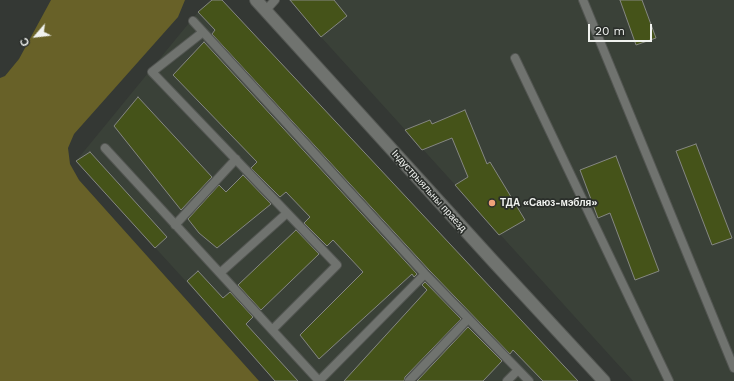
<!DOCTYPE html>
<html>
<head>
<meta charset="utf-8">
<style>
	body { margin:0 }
	#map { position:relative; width:734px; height:381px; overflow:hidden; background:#343834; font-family:"Work Sans",sans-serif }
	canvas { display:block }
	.north { position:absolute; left:16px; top:16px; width:40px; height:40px; -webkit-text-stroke:3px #2a2e2a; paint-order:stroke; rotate:242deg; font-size:11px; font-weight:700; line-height:16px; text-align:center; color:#f0f2ef }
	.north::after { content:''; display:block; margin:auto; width:14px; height:18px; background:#f0f2ef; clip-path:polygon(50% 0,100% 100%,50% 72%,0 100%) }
	.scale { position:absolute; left:588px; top:24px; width:64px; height:18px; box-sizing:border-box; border:2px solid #f0f2ef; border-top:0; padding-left:5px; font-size:12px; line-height:14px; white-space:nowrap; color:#f0f2ef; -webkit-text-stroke:3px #2a2e2a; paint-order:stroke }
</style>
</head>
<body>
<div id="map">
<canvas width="734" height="381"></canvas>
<div class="north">С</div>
<div class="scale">20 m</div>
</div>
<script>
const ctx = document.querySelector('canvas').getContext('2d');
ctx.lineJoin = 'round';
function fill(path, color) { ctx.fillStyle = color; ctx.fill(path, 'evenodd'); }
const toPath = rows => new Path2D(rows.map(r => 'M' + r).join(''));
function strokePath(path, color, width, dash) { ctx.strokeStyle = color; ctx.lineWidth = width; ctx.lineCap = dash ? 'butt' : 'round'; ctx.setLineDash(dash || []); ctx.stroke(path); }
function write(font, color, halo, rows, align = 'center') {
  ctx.font = font + ' "Work Sans",sans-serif'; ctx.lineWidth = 3.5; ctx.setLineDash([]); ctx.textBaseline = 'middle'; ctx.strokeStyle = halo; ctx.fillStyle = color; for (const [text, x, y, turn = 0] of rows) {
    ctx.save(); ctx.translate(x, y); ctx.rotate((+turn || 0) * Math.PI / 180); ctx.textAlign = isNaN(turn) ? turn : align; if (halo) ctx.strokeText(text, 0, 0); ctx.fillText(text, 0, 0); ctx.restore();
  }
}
const built = toPath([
	[212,0,222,0,578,381,275,381,203,300,76,161,198,12],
	[290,0,734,0,734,381,633,381,321,37]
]);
const green = toPath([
	[51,0,185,0,178,17,74,134,68,148,70,164,79,180,259,381,0,381,0,78,5,76,19,59]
]);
const building = toPath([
	[212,0,222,0,578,381,543,381,513,350,510,354,429,270,212,34,215,30,198,12,212,0],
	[290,0,334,0,347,16,321,37,290,0],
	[620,0,642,0,656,38,636,45,620,0],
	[204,42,417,274,414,277,412,274,319,359,300,335,363,272,333,240,327,246,304,223,310,217,286,192,280,197,251,168,257,162,173,75,204,42],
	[138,97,212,177,181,210,114,126,138,97],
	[465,110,487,164,490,162,525,220,499,235,455,185,468,177,452,138,422,150,405,130,430,120,432,124,465,110],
	[696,144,732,238,712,245,676,151,696,144],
	[90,152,167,237,155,248,76,161,90,152],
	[616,156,659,271,635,280,610,213,598,218,580,170,616,156],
	[243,175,271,204,217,248,199,233,188,219,219,185,226,192,243,175],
	[296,230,319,254,261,310,238,285,296,230],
	[198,271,223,298,230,292,253,317,246,324,298,381,275,381,187,281,198,271],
	[425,282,461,319,405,377,404,381,344,381,427,290,422,285,425,282],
	[468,327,502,361,483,381,417,381,468,327]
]);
const service = toPath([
	[583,0,734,368],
	[266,10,275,0],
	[193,21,425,274,529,381],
	[203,32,152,72,337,265,272,330],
	[515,58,669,381],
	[105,148,319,381],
	[175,225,236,159],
	[220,273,287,213],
	[319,381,425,274],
	[409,381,468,319],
	[507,381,518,370]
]);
const minor = toPath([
	[256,0,493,261,604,381]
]);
const markers = [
	[492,203,4,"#f0a27a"]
];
const streetNames = [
	["Індустрыяльны праезд",429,191,48]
];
const poiNames = [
	["ТДА «Саюз-мэбля»",500,203]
];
fill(built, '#3a4138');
fill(green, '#686128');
fill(building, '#455319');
strokePath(building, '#858782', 1);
strokePath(service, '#535652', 10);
strokePath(minor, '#535652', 14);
strokePath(service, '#70736f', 8);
strokePath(minor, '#70736f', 12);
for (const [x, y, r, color] of markers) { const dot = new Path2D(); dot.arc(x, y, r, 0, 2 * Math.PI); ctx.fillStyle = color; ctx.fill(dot); strokePath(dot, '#2a2e2a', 1.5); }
write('10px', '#f0f2ef', '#2a2e2a', streetNames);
write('bold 10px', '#f0f2ef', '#2a2e2a', poiNames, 'left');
</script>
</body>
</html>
